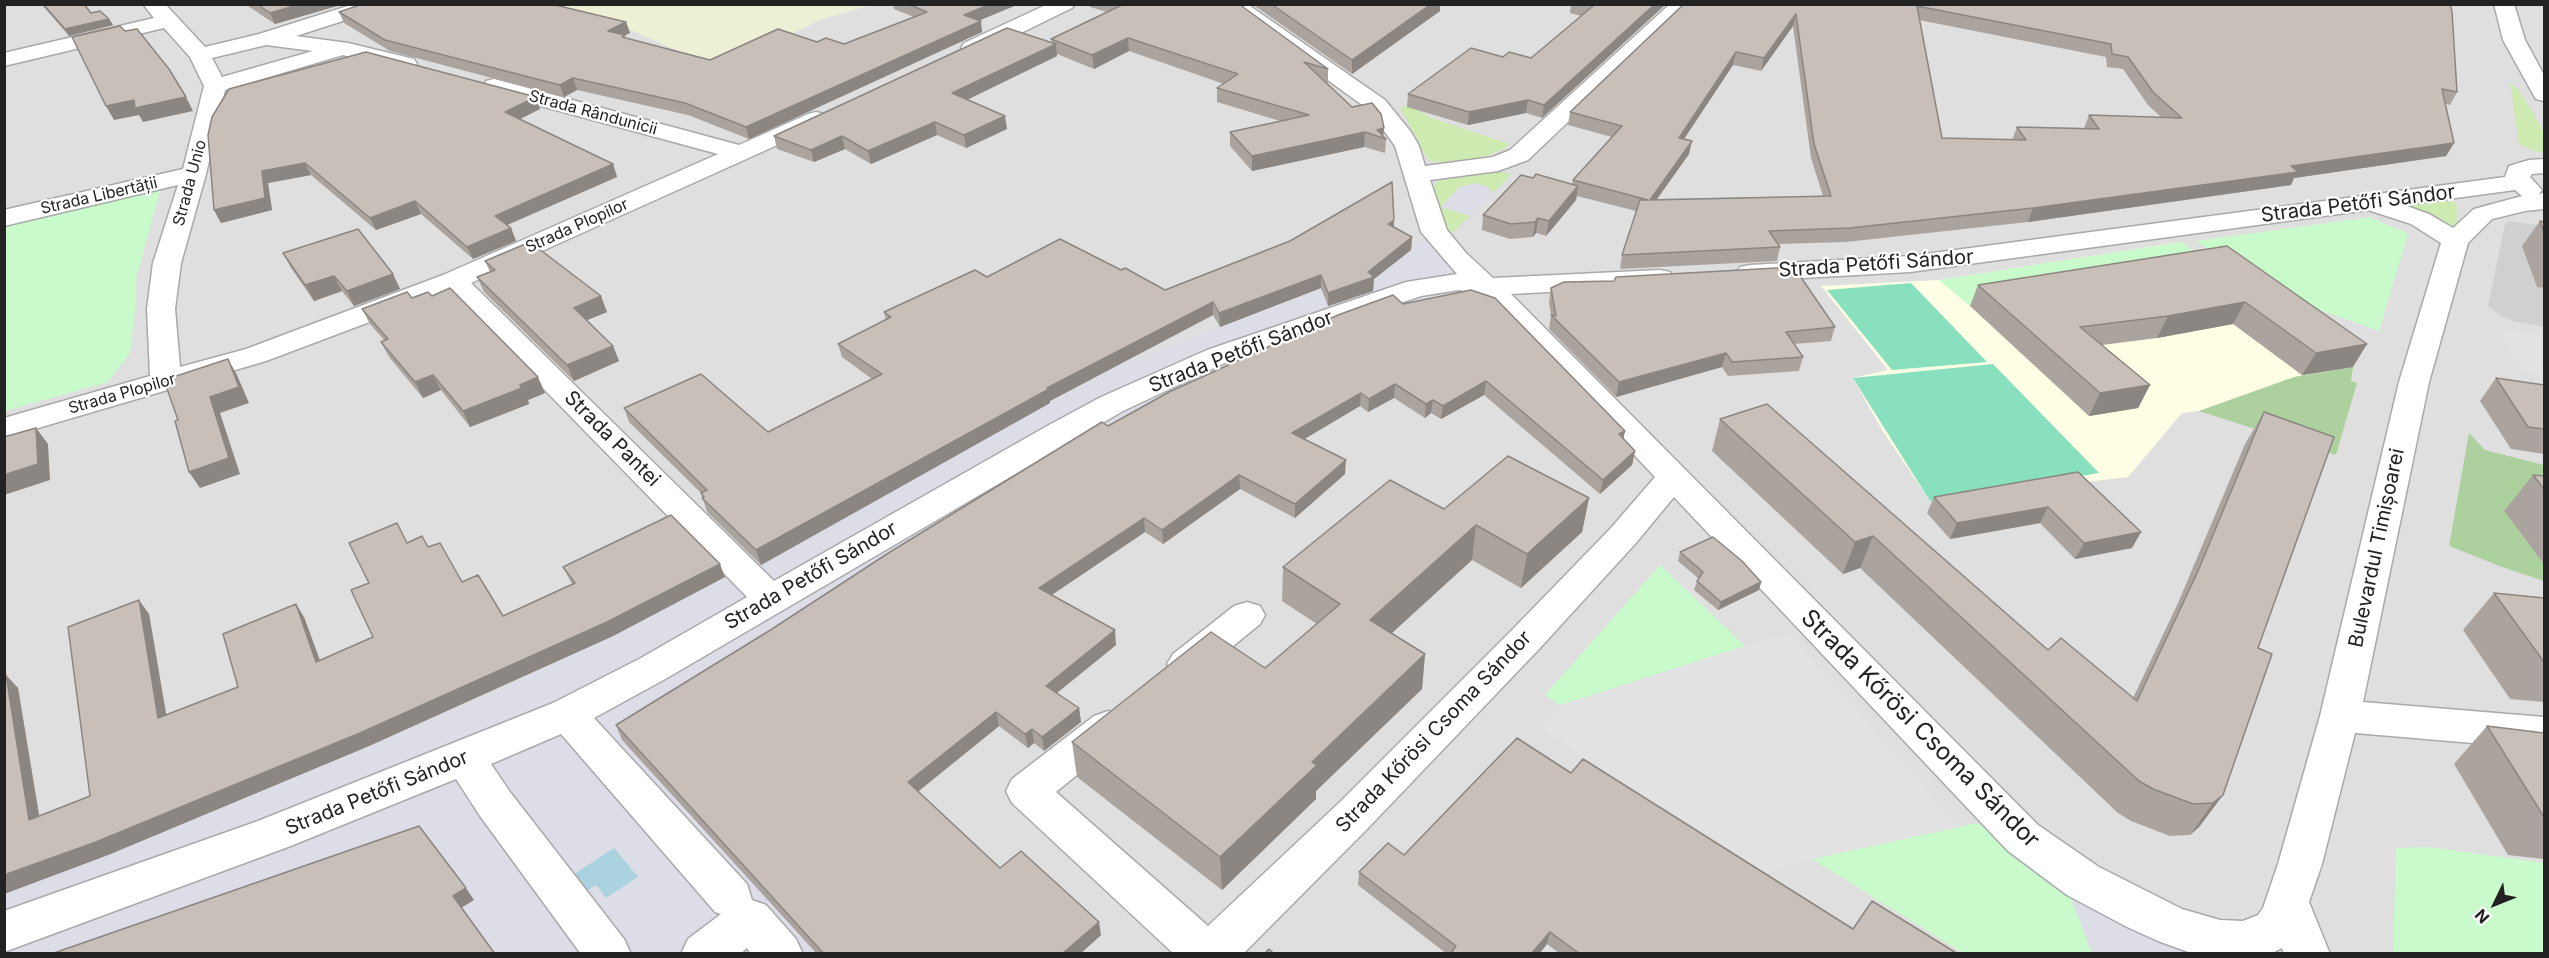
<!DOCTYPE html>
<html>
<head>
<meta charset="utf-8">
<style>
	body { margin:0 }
	#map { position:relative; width:2549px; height:958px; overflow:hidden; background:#f2efe9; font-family:Inter,sans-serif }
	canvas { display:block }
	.frame { position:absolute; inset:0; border:6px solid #222; pointer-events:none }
	.north { position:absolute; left:2465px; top:874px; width:60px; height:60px; -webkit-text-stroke:4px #fff; paint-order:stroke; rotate:227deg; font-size:16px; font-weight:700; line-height:24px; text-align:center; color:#222 }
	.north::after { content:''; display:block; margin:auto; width:21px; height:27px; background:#222; clip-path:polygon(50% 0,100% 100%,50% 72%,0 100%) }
</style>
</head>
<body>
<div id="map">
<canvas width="2549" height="958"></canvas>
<div class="frame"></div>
<div class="north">N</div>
</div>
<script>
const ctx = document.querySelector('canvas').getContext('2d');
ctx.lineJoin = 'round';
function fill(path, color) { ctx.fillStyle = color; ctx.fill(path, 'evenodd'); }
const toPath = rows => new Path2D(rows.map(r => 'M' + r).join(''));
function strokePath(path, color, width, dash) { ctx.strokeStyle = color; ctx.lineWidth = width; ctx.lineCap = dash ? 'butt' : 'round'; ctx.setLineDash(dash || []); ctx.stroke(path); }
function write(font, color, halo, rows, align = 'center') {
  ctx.font = font + ' Inter,sans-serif'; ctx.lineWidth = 4.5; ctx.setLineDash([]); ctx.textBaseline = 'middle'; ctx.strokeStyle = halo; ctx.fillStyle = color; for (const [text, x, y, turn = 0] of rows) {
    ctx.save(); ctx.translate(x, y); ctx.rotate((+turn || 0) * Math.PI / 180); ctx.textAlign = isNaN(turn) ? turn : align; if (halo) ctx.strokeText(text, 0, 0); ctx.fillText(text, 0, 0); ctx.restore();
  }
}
const residential = toPath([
	[871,4,2544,5,2544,953,5,954,5,5,509,5,820,20]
]);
const education = toPath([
	[2181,242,2302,375,2199,411,2182,413,2128,477,1930,501,1882,430,1853,378,1888,370,1821,286,1939,280]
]);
const religious = toPath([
	[2508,221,2544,226,2544,327,2513,321,2501,316,2488,306,2505,224]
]);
const farmland = toPath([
	[509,4,871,5,820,20,718,69,620,25]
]);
const grass = toPath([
	[2510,83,2519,90,2544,132,2544,152,2534,151,2519,144],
	[1408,105,1434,119,1509,144,1504,149,1487,156,1449,163,1430,161,1427,158,1400,108],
	[1492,170,1512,174,1451,234,1444,228,1433,187,1437,182,1444,178],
	[2449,201,2456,203,2457,207,2457,223,2454,227,2404,206,2406,204]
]);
const forest = toPath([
	[2353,367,2351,381,2357,383,2336,455,2199,411,2294,377],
	[2469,433,2485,450,2544,465,2544,581,2502,567,2449,546]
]);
const park = toPath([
	[161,188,136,279,136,302,130,353,108,382,5,411,4,222],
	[2370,217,2408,234,2379,331,2271,293,2196,241],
	[2181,242,2216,267,1970,306,1939,280],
	[1660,565,1745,646,1560,705,1545,695],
	[1977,823,2024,858,2065,883,2092,953,1963,953,1812,859],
	[2428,847,2544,863,2544,953,2393,953,2396,848]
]);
const pitch = toPath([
	[1911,283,1987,362,1892,370,1827,290],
	[1993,364,2099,473,1930,501,1853,378]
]);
const parking = toPath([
	[2498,329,2544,336,2544,376,2524,373],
	[1789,633,1959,827,1812,859,1765,873,1540,729,1560,705]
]);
const plaza = toPath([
	[1476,183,1488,187,1493,193,1470,216,1441,207,1459,187],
	[1435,233,1488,287,1148,417,817,953,494,953,462,908,473,900,98,953,5,954,5,894,369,746,471,702,613,636,741,569,763,564,968,447,1120,365,1395,262],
	[2065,883,2119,914,2192,953,2092,953]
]);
const water = toPath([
	[614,848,638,877,606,898,596,885,575,899,562,882]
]);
const minor = toPath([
	[143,4,165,4,205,47,259,34,354,4,386,4,383,8,296,36,348,43,414,59,417,64,414,69,406,71,343,55,225,90,206,174,181,263,175,309,180,367,246,349,443,275,718,154,486,91,483,86,486,81,494,79,502,81,739,145,808,114,816,112,824,114,828,119,824,124,471,283,774,581,1049,425,1101,397,1207,350,1406,282,1457,274,1421,232,1395,146,1369,110,1223,4,1247,4,1385,100,1411,132,1419,146,1425,166,1493,157,1510,150,1670,4,1692,4,1528,160,1498,171,1430,180,1447,230,1466,253,1493,278,1660,270,1670,272,1674,278,1670,284,1660,286,1511,294,2038,825,2099,867,2182,909,2220,920,2243,921,2258,915,2263,908,2278,864,2320,716,2399,382,2441,243,2411,224,2368,210,1910,272,1750,281,1740,279,1736,273,1740,267,1750,265,1910,256,2505,177,2509,166,2529,160,2544,159,2544,173,2532,174,2530,177,2542,190,2539,194,2544,193,2544,209,2525,211,2492,219,2468,243,2429,382,2363,702,2544,717,2544,749,2355,733,2322,864,2309,902,2330,954,2284,954,2282,948,2270,954,2194,954,2158,941,2127,927,2067,895,2008,851,1674,497,1635,544,1540,648,1370,826,1243,954,1174,954,1012,803,1006,791,1012,779,1094,716,1108,711,1122,716,1128,727,1122,738,1056,792,1208,926,1340,802,1514,628,1611,528,1655,477,1514,327,1478,294,1459,290,1421,296,1227,362,1123,411,667,678,594,718,747,884,752,900,766,905,796,939,803,954,751,954,747,948,740,954,681,954,688,939,721,914,715,912,561,734,491,764,510,792,624,939,631,954,581,954,480,816,456,779,288,847,4,952,4,911,258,821,553,703,641,658,747,597,449,292,266,361,4,438,4,418,150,376,147,309,153,263,178,185,4,226,4,210,183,169,204,86,190,57,164,28,4,66,4,53,154,18,143,4],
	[266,45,313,51,222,77,212,58,266,45],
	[2515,190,2522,196,2474,209,2453,228,2429,214,2404,205,2515,190],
	[1048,4,1075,4,1072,8,980,53,972,54,964,53,961,48,964,43,1048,4],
	[2494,4,2514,4,2525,40,2544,75,2544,101,2536,99,2533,94,2503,40,2494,4],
	[1247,602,1260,606,1265,615,1260,624,1199,674,1186,678,1173,674,1167,664,1173,654,1234,606,1247,602]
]);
const wall = toPath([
	[41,4,84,4,91,13,109,19,113,25,69,36],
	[245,4,344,4,275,24],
	[893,4,1019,4,980,20,982,32,749,139,688,115,577,90,564,97,390,51,344,23,339,12,626,22,630,33,625,35,626,38,710,60,817,42,844,44,914,17,894,9],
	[1089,4,1239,4,1328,69,1328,83,1326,82,1352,107,1384,128,1383,136,1386,139,1385,153,1364,147,1252,171,1230,146,1230,132,1280,121,1217,102,1217,88,1224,84,1129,51,1094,69,1057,54,1057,56,967,100,1007,129,966,148,937,135,871,164,845,149,814,162,777,149,774,136,1052,43,1051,39,1107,12,1090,7],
	[1252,4,1440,4,1440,11,1352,74],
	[1571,4,1666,4,1542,118,1526,113,1468,125,1407,107,1408,94,1503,57,1531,58,1581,16,1570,13],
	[1684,4,2450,4,2457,92,2450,105,2445,104,2454,143,2446,156,2294,178,2291,185,2028,222,1846,242,1779,244,1780,247,1777,261,1620,269,1622,255,1636,211,1577,196,1576,200,1546,236,1536,233,1533,237,1510,239,1482,230,1483,215,1533,178,1572,184,1573,180,1612,137,1568,125,1570,112],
	[1919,20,2106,57,2107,67,2123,69,2148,105,2161,117,2089,115,2084,128,2017,127,2012,140,1942,138],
	[1793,26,1811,158,1823,196,1657,199,1689,154,1684,139,1733,65,1761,71],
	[536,97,540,109,520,119,613,164,617,177,507,225,511,228,516,241,473,259,421,214,376,230,311,175,268,183,272,210,221,223,214,210,208,135],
	[1394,220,1394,227,1412,237,1411,250,1374,279,1373,291,1328,306,1321,288,1220,327,1213,315,1050,401,1050,403,761,565,707,512,701,493,629,422,624,408,768,432,872,379,842,357,838,344,886,320,884,312,987,277,1121,270,1165,290],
	[2540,221,2544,222,2544,288,2537,287,2522,246],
	[2227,246,2353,367,2302,375,2233,324,2157,338,2102,345,2150,385,2138,408,2089,416,1970,306,1978,285],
	[283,253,393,274,400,289,354,306,342,291,314,301,291,268],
	[485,261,607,312,587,320,613,346,619,361,574,381,484,292,477,277,490,272],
	[1551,288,1835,327,1831,341,1794,344,1803,357,1799,371,1728,376,1722,367,1616,397,1549,329,1551,315,1549,302],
	[432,296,545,393,528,400,529,404,470,427,441,390,423,398,389,357,381,342,384,340,370,324,362,309,412,298],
	[1403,304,1625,431,1623,439,1635,451,1632,465,1600,494,1484,395,1441,419,1431,413,1425,418,1394,398,1368,412,1360,406,1304,439,1345,474,1295,518,1240,489,1163,544,1145,532,1052,595,1116,645,1057,693,1079,708,1081,722,1044,751,1034,743,1028,748,999,726,918,792,1000,868,1101,935,1080,954,817,954,622,740,616,725,1108,426],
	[2496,378,2544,385,2544,454,2511,449,2480,401],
	[2264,412,2258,648,2223,795,2199,827,2190,835,2170,836,2131,821,2118,813,1860,568,1843,574,1712,451,1720,419,2048,650,2133,698,2178,603,2245,444],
	[2078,472,2141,532,2132,548,2075,559,2040,523,1950,539,1927,513,1934,497],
	[2533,475,2544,476,2544,564,2504,511],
	[1589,498,1582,532,1521,588,1472,560,1391,633,1425,654,1422,689,1316,791,1316,799,1222,890,1077,777,1072,742,1265,668,1317,624,1282,601,1283,567,1444,509],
	[408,543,428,547,462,582,503,616,572,584,563,567,725,577,613,636,369,746,108,855,4,894,18,688,39,816,90,796,149,614,166,715,238,687,304,617,320,660,373,637,369,583],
	[1680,552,1761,582,1759,590,1718,610,1694,590,1697,581,1699,579,1678,561],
	[2494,593,2544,598,2544,702,2510,699,2463,630],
	[2487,726,2544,733,2544,859,2508,855,2454,764],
	[1571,773,1853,929,1958,954,1560,954,1547,944,1539,954,1447,954,1358,885,1359,872,1404,855]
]);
const shadedWall = toPath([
	[301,4,344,4,275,24,270,13],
	[991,4,1019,4,966,26,964,15],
	[1431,4,1440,4,1440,11,1352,74,1352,60],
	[1655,4,1666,4,1542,118,1544,105],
	[1796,14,1793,26,1761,71,1764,58],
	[109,19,113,25,69,36,65,29],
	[981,21,982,32,749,139,746,127],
	[626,22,630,33,611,42,608,31],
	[1128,38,1129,51,1094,69,1092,55],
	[1056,44,1057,56,954,106,952,93],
	[1736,52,1733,65,1676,151,1679,138],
	[573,78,577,90,564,97,560,85],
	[186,97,193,111,143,122,139,115,114,120,106,106,134,100],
	[536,97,540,109,510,124,505,112],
	[1528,100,1526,113,1468,125,1469,112],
	[1005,116,1007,129,966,148,964,135],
	[935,122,937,135,871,164,868,151],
	[1384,128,1383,138,1377,130],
	[1365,132,1364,147,1252,171,1252,156],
	[842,136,845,149,814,162,811,150],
	[1692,141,1689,154,1647,213,1650,200],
	[2454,143,2446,156,2294,178,2291,185,2028,222,2033,208,2291,166],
	[305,163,311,175,268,183,272,210,221,223,214,210,262,171],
	[613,164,617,177,500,228,495,216],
	[1578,186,1576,200,1546,236,1549,221],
	[415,201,421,214,376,230,370,218],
	[1538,218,1536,233,1533,237,1535,222],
	[1394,220,1393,233,1388,224],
	[511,228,516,241,473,259,467,247],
	[1412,237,1411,250,1374,279,1373,291,1328,306,1328,293,1368,272],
	[393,274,400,289,354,306,347,291],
	[1321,275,1321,288,1220,327,1219,313],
	[334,276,342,291,314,301,305,285],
	[601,296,607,312,580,323,574,308],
	[1213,302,1213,315,1050,401,1050,403,761,565,756,550,1047,388],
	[2245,302,2233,324,2157,338,2168,316],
	[2367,344,2353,367,2302,375,2316,353],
	[613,346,619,361,574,381,567,365],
	[1726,353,1722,367,1616,397,1619,382],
	[228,359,237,375,249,403,220,413,240,474,200,488,189,472,210,397],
	[433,375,441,390,423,398,415,382],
	[538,377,545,393,528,400,529,404,470,427,463,411],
	[1486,381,1484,395,1441,419,1443,406],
	[1395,384,1394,398,1368,412,1369,399],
	[2150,385,2138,408,2089,416,2100,393],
	[1361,393,1360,406,1291,447,1292,433],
	[1433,400,1431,413,1425,418,1426,404],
	[36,428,48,444,50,480,4,495,4,475],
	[1625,431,1622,445,1619,434],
	[1635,451,1632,465,1600,494,1603,480],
	[1346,460,1345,474,1295,518,1295,504],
	[1239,475,1240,489,1163,544,1162,530],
	[1589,498,1582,532,1521,588,1527,554],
	[2048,507,2040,523,1950,539,1957,523],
	[1144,518,1145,532,1041,602,1039,588],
	[1476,525,1472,560,1368,655,1370,620],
	[2141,532,2132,548,2075,559,2084,543],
	[1873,536,1860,568,1843,574,1855,542],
	[720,564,725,577,613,636,369,746,108,855,4,894,4,875],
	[1761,582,1759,590,1718,610,1721,602],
	[139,600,149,614,169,731,158,718],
	[296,604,304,617,325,675,316,662],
	[1115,630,1116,645,1048,700,1046,686],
	[1425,654,1422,689,1316,791,1316,799,1222,890,1220,857,1312,762],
	[6,675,18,688,42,833,29,820],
	[1079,708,1081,722,1044,751,1042,737],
	[996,712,999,726,912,796,908,782],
	[1032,729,1034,743,1028,748,1025,734],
	[2223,795,2199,827,2190,835,2213,803],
	[466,888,474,900,461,908,453,896],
	[1099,922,1101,935,1080,954,1062,954],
	[1550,932,1547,944,1539,954,1531,954]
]);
const building = toPath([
	[43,4,84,4,91,13,100,11,109,19,65,29,43,4],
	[257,4,301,4,270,13,257,4],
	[363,4,551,4,626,22,608,31,625,35,622,37,710,60,778,29,817,42,826,38,844,44,927,12,908,4,991,4,964,15,981,21,746,127,685,103,573,78,560,85,385,40,339,12,363,4],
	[1124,4,1239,4,1328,69,1304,62,1352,107,1372,103,1381,114,1384,128,1377,130,1386,139,1365,132,1252,156,1230,132,1309,115,1217,88,1238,74,1128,38,1092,55,1051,39,1124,4],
	[1271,4,1431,4,1352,60,1271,4],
	[1587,4,1655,4,1544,105,1528,100,1469,112,1408,94,1471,48,1503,57,1509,52,1531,58,1593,6,1587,4],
	[1684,4,2450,4,2452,12,2457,92,2442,89,2454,143,2291,166,2298,172,2033,208,1850,228,1769,231,1780,247,1622,255,1640,200,1648,200,1573,180,1622,126,1570,112,1684,4],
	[1917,6,2111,44,2112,54,2128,57,2153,92,2182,118,2089,115,2099,129,2017,127,2026,140,1942,138,1917,6],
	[1796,14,1814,144,1831,196,1650,200,1692,141,1679,138,1736,52,1764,58,1796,14],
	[120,26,125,31,137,29,169,69,186,97,135,108,134,100,106,106,72,37,120,26],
	[1007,28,1056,44,952,93,1005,116,964,135,935,122,868,151,842,136,811,150,774,136,1007,28],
	[366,52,536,97,505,112,613,164,495,216,511,228,467,247,415,201,370,218,305,163,262,171,265,198,214,210,208,135,212,117,229,89,366,52],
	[1536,174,1578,186,1549,221,1538,218,1535,222,1511,224,1483,215,1521,175,1533,178,1536,174],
	[1392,182,1394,220,1388,224,1412,237,1368,272,1374,277,1328,293,1321,275,1219,313,1213,302,1047,388,1049,389,756,550,702,498,704,497,701,493,707,490,624,408,701,374,768,432,882,374,838,344,891,317,884,312,975,270,987,277,1060,239,1121,270,1125,268,1165,290,1290,241,1392,182],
	[2540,221,2544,222,2544,233,2540,221],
	[358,229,393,274,347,291,334,276,305,285,283,253,358,229],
	[530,242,601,296,574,308,613,346,567,365,477,277,495,270,485,261,530,242],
	[2227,246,2367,344,2316,353,2245,302,2168,316,2080,327,2150,385,2100,393,1978,285,2227,246],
	[1794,267,1835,327,1786,332,1803,357,1732,362,1726,353,1619,382,1551,315,1556,316,1551,288,1564,282,1614,281,1616,277,1794,267],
	[450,288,538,377,520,385,522,388,463,411,433,375,415,382,381,342,388,339,362,309,407,292,412,298,428,292,432,296,450,288],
	[1471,290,1495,298,1625,431,1619,434,1635,451,1603,480,1486,381,1443,406,1433,400,1426,404,1395,384,1369,399,1361,393,1292,433,1346,460,1295,504,1239,475,1162,530,1144,518,1039,588,1115,630,1046,686,1079,708,1042,737,1032,729,1025,734,996,712,908,782,1000,868,1021,851,1099,922,1062,954,824,954,616,725,772,629,890,552,1102,422,1108,426,1169,392,1338,315,1393,295,1403,304,1471,290],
	[228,359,239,387,210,397,229,458,189,472,175,421,178,420,164,380,228,359],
	[2496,378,2544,385,2544,429,2528,427,2496,378],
	[1767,404,2048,650,2061,638,2137,701,2198,571,2264,412,2334,437,2258,648,2272,654,2223,795,2213,803,2193,804,2153,789,2139,781,1873,536,1855,542,1720,419,1767,404],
	[36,428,38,464,4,475,4,437,36,428],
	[1508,456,1589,498,1527,554,1476,525,1370,620,1425,654,1312,762,1317,765,1220,857,1072,742,1211,632,1265,668,1340,604,1283,567,1390,480,1444,509,1508,456],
	[2078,472,2141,532,2084,543,2048,507,1957,523,1934,497,2078,472],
	[2533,475,2544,476,2544,489,2533,475],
	[671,515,720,564,607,622,360,733,96,842,4,875,4,676,6,675,29,820,90,796,68,627,139,600,158,718,238,687,223,634,296,604,316,662,373,637,351,590,369,583,349,543,397,523,407,543,422,536,428,547,440,543,462,582,478,575,503,616,575,583,563,567,671,515],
	[1713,537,1742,561,1761,582,1721,602,1697,581,1703,572,1680,552,1713,537],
	[2494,593,2544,598,2544,662,2494,593],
	[2487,726,2544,733,2544,817,2487,726],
	[1517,738,1571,773,1583,759,1853,929,1872,901,1958,954,1580,954,1550,932,1531,954,1450,954,1456,946,1359,872,1388,843,1404,855,1517,738],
	[419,826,466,888,453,896,495,954,51,954,419,826],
	[1269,949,1274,954,1264,954,1269,949]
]);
const farStreetnames = [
	["Strada Rândunicii",593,113,15],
	["Strada Unio",190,183,-75],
	["Strada Libertății",99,196,-13],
	["Strada Plopilor",577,226,-24],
	["Strada Plopilor",122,394,-16]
];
const streetNames = [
	["Strada Petőfi Sándor",2358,204,-7],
	["Strada Petőfi Sándor",1876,264,-4],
	["Strada Petőfi Sándor",1241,352,-21],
	["Strada Pantei",612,439,45],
	["Bulevardul Timișoarei",2377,548,-78],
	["Strada Petőfi Sándor",811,576,-30],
	["Strada Kőrösi Csoma Sándor",1434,732,-46],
	["Strada Petőfi Sándor",377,793,-22]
];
const nearStreetnames = [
	["Strada Kőrösi Csoma Sándor",1920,729,45]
];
fill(residential, '#e0dfdf');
fill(education, '#ffffe5');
fill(religious, '#d0d0d0');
fill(farmland, '#eef0d5');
fill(grass, '#cdebb0');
fill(forest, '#add19e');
fill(park, '#c8facc');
fill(pitch, '#88e0be');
fill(parking, '#e2e2e2');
fill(plaza, '#dddde8');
fill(water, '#aad3df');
strokePath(minor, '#a9a9a9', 3);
fill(minor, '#fff');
fill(wall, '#aba49e');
fill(shadedWall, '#8b8681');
fill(building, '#c7bfb8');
strokePath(building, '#8b8681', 1.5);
write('16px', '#222', '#fff', farStreetnames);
write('20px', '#222', '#fff', streetNames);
write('24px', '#222', '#fff', nearStreetnames);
</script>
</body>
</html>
